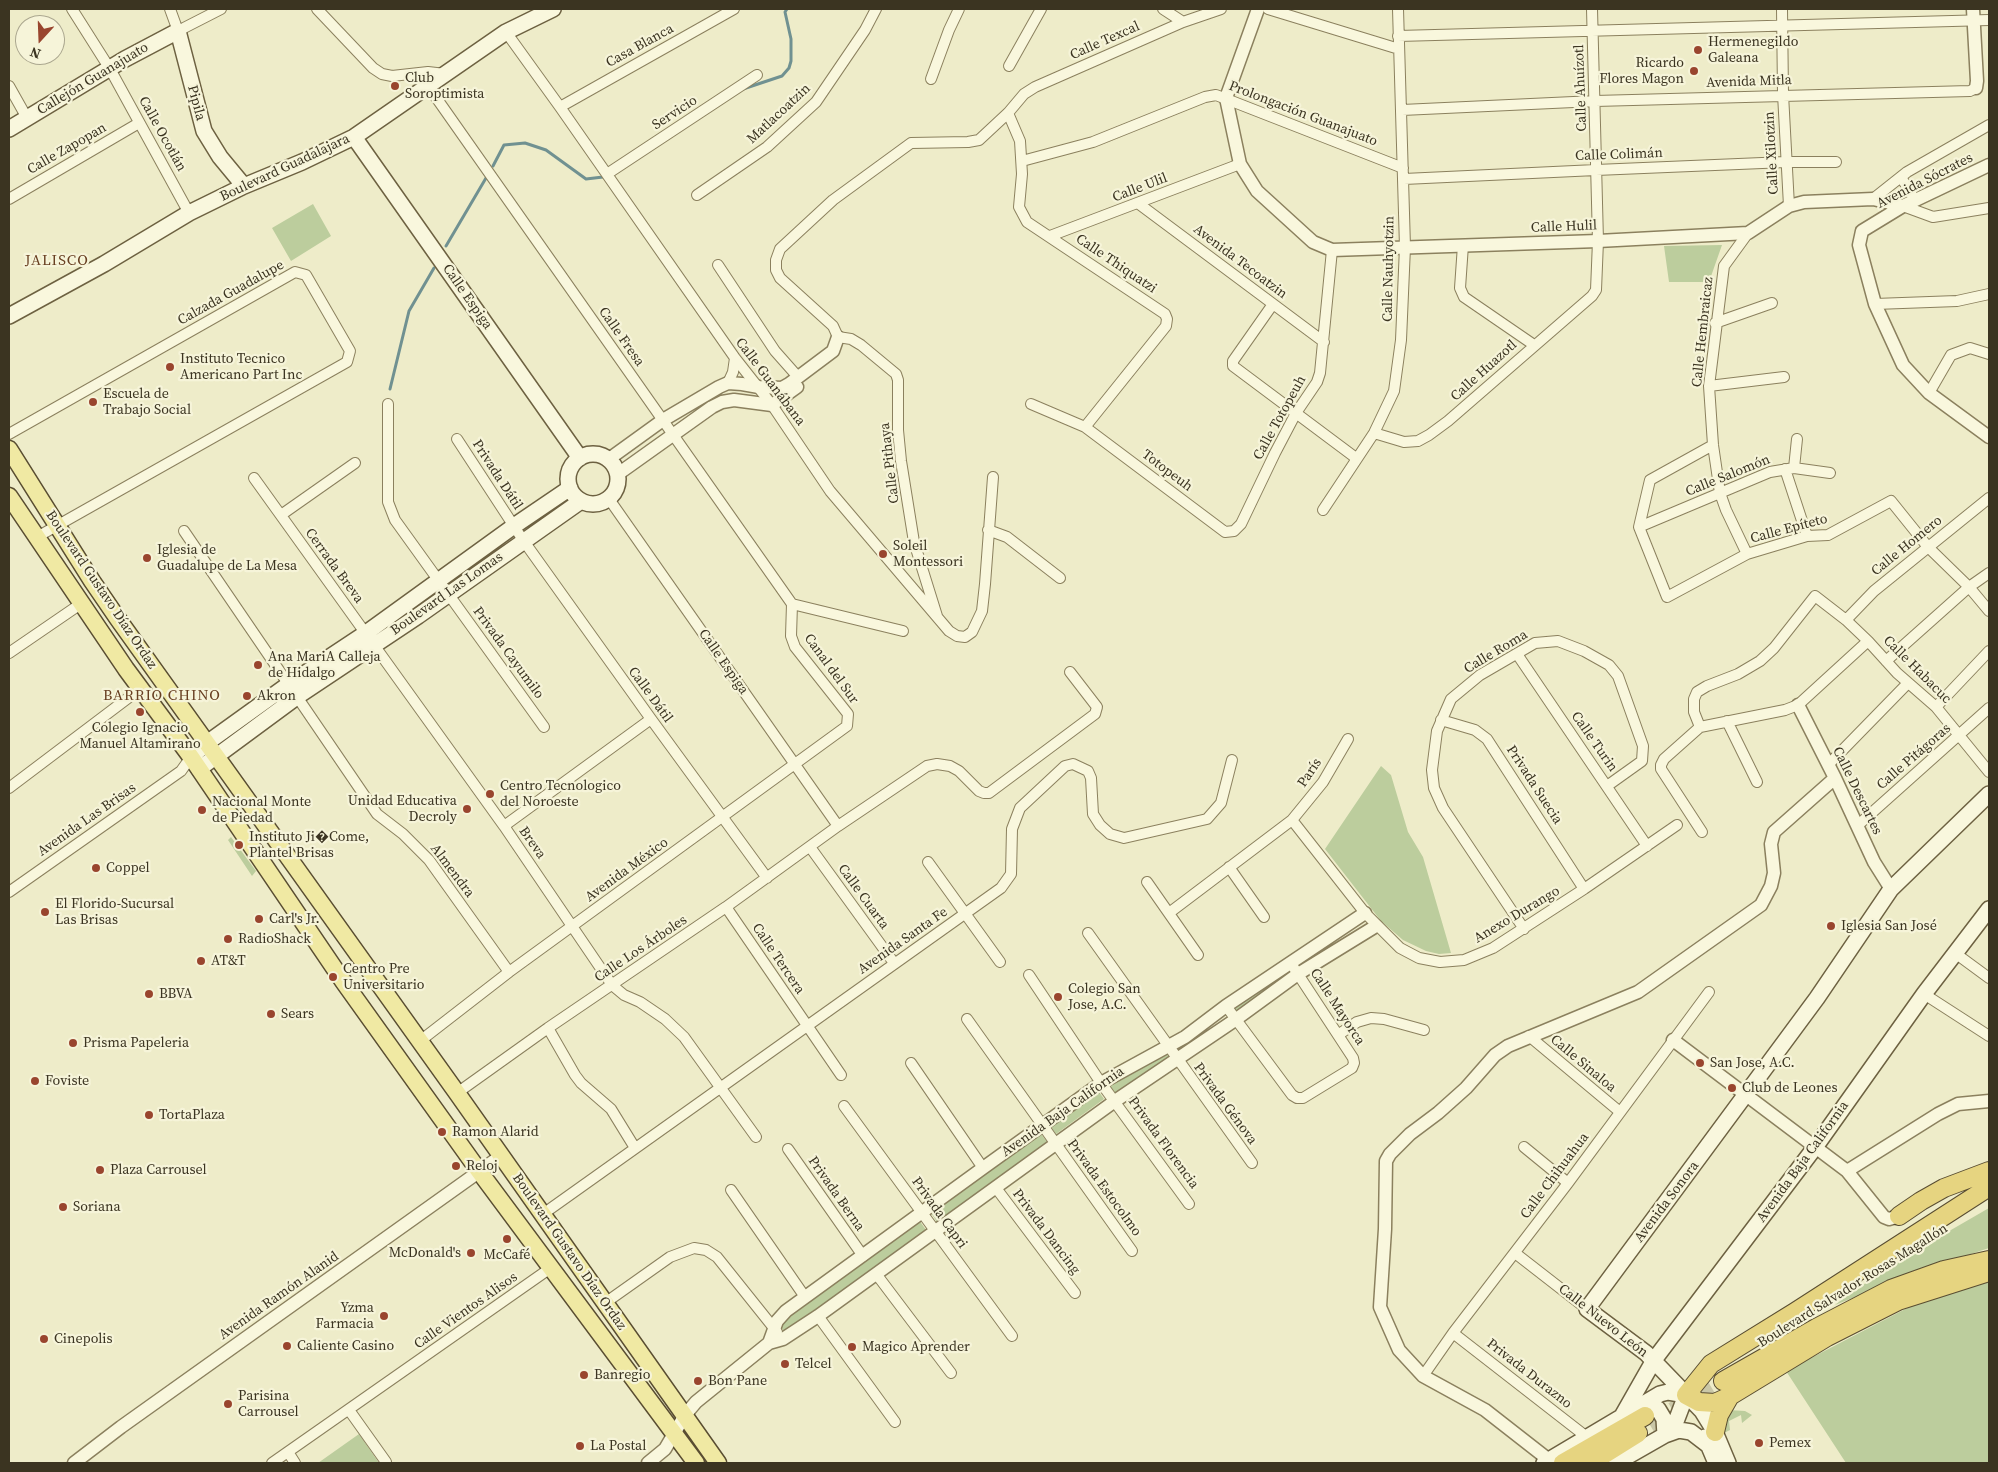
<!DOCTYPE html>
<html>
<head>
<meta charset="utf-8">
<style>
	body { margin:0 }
	#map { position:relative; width:1998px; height:1472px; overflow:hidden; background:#eeecc9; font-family:"Source Serif 4",serif }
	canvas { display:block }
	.frame { position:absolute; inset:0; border:10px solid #3b3421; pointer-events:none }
	.north { position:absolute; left:15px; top:15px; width:50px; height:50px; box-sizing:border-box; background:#f6f4d9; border:1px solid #aba78f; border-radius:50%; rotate:200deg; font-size:14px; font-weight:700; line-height:20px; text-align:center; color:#3b3421 }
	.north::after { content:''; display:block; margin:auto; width:18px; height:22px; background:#99452e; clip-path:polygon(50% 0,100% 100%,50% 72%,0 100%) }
</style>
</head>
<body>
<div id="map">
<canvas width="1998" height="1472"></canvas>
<div class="frame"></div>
<div class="north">N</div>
</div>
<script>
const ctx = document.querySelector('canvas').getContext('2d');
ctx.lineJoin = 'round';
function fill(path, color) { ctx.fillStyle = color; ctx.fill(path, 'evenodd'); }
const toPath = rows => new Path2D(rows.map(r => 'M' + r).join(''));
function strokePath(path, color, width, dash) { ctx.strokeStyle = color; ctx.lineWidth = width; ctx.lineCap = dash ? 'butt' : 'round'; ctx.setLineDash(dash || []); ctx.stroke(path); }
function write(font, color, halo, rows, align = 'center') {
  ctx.font = font + ' "Source Serif 4",serif'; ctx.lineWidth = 4.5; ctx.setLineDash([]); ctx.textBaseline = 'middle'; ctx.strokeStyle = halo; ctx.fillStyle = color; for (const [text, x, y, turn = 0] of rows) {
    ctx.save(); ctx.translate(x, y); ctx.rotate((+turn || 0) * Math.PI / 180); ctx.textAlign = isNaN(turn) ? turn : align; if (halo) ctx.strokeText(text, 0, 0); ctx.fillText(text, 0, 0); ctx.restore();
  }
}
const green = toPath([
	[313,204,331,236,291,261,272,228],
	[1722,245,1709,282,1669,282,1664,246],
	[1381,766,1391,775,1408,832,1423,857,1451,953,1439,954,1426,951,1403,940,1381,921,1325,849],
	[231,837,256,871,252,876,228,840],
	[1285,971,1288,975,1236,1013,1232,1007],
	[1166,1052,1171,1058,1115,1093,1108,1083],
	[1099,1092,1104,1099,1056,1134,1051,1127],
	[1041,1134,1048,1143,937,1222,931,1213],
	[1989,1208,1989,1248,1920,1271,1835,1305,1849,1294,1925,1245],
	[919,1220,926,1230,793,1327,784,1331,780,1327,787,1316],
	[1989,1282,1989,1463,1846,1463,1786,1371,1915,1304],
	[1728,1410,1745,1411,1752,1415,1742,1423,1741,1415,1729,1421,1730,1430,1722,1434],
	[359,1434,379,1463,318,1463]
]);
const stream = toPath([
	[743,89,782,76,789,68,791,61,791,39,785,12,787,9],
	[493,166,504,145,525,143,546,150,586,179,603,177],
	[446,246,486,178],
	[390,389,409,311,434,268]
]);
const trunkTunnel = toPath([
	[1650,1425,1723,1381]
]);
const minor = toPath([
	[72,9,110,69,189,213],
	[170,9,178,31,221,9],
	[317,9,373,68,382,74,392,76,428,72,445,74],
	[1163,9,1183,22],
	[1268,9,1399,49],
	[1782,9,1783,94,1789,206],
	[506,32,560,107,735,358,772,405,830,491,949,631,957,636,965,637,972,632,982,611,985,584,993,477],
	[1398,36,1989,20],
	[1009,66,1041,9],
	[931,79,949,30,959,9],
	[9,86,27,118],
	[428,86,792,604],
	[560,107,734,9],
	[1402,110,1595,101,1970,91,1976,88],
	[1008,113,1020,141,1022,174,1019,207,1027,222,1165,314,1167,319,1166,326,1085,427],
	[1022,161,1093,142,1205,97,1216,95,1403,168],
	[607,174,757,75],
	[1901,177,1915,200],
	[1404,179,1596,170,1786,162,1836,162],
	[697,195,767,147,816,102,865,30,876,9],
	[9,199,139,123],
	[1873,199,1907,172,1989,125],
	[1139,204,1324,342],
	[1903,206,1933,217,1989,208],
	[1050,236,1240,164],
	[1463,245,1460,288,1464,297,1534,345],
	[718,265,775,351,798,377],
	[1273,304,1233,361,1233,366,1356,458],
	[1875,304,1957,301,1989,294],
	[1715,323,1772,303],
	[728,383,733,372,735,358],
	[1709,386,1784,377],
	[1929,393,1951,355,1970,348,1989,354],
	[388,404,388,502,395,520,544,727],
	[1031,404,1085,427,1225,532,1234,531,1241,524,1275,453,1296,413,1317,382,1320,373,1332,250],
	[1374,433,1404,442,1418,441,1429,435,1448,421,1592,296,1596,290,1598,241,1592,9],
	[9,434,295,272,306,275,350,351,347,362,37,537],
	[457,439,523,540,651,719,767,878],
	[1713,445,1650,480,1639,527,1667,597,1747,554,1807,536,1828,535,1891,501,1928,547,1969,587,1989,611],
	[1794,468,1797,439],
	[1785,469,1807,536],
	[254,478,504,826,612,985,624,995,640,1002,665,1019,684,1037,756,1137],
	[609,499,838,826],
	[1323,510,1374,433,1394,391,1401,340,1405,247,1398,9],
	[281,515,355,463],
	[1639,527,1770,472,1794,468,1830,473],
	[988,530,1007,537,1060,578],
	[184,531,377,814,403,834,429,860,509,972],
	[1747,554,1726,510,1720,493,1713,445,1709,386,1724,266,1748,233],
	[792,604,903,631],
	[937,616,914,542,901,461,898,430,898,380,896,374,861,345,851,339,838,337,833,326,780,278,776,270,776,260,780,249,833,200,911,143,968,142,979,140,1008,113,1024,94,1035,87,1183,22,1221,9],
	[1846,620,1874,591,1989,498],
	[9,653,82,603],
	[1517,654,1647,846],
	[1886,661,1969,587,1989,573],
	[1936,707,1989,651],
	[1441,720,1475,730,1487,739,1584,889],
	[1727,721,1757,782],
	[1700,727,1694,712,1694,699,1697,692,1707,686,1738,674,1760,661,1774,648,1815,596,1846,620,1868,641,1897,673,1936,707,1989,772],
	[1828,765,1908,683],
	[9,788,140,689],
	[1292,820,1365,913,1400,948,1419,958,1440,962,1464,960,1493,948,1584,889,1677,825],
	[504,826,651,719],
	[1857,826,1989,708],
	[1702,832,1661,769,1661,765,1664,759,1700,727,1785,710,1798,705,1868,641],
	[810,847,894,963],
	[928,862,1000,962],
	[1229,867,1264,917],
	[1147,882,1198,955],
	[9,892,181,771,191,757],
	[726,907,841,1075],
	[1169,913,1292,820,1323,782,1348,739],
	[1524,929,1443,808,1434,788,1432,770,1437,731,1451,699,1480,675,1535,643,1558,641,1584,651,1609,665,1618,676,1643,746,1642,761,1607,786],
	[1088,933,1252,1163],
	[1955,953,1989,978],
	[1029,975,1101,1083,1189,1204],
	[1924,994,1989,1036],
	[1226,1006,1292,1095,1297,1098,1303,1098,1352,1068,1354,1063,1353,1058,1294,968],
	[967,1019,1132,1251],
	[548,1028,575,1075,581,1083,611,1109,635,1148],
	[1338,1035,1357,1022,1371,1018,1384,1019,1424,1030],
	[1529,1036,1620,1112],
	[420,1041,509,972,847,726,848,714,795,647,791,636,792,604],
	[911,1063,983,1168],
	[457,1093,548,1028,726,907,838,826,927,766,937,764,950,766,959,771,979,791,984,793,989,793,1095,714,1097,707,1070,672],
	[844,1106,1012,1336],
	[1524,1147,1568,1183],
	[788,1149,863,1256],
	[996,1188,1075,1293],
	[731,1190,805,1297],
	[543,1214,1001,888,1011,874,1012,829,1020,808,1065,766,1073,764,1088,771,1091,778,1093,814,1100,825,1110,834,1124,838,1207,819,1221,803,1232,760],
	[1515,1253,1587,1309],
	[877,1275,951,1373],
	[605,1303,670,1257,694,1248,706,1250,717,1257,777,1332],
	[818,1316,895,1422],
	[1453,1333,1588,1438],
	[1423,1376,1453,1333,1568,1183,1709,992],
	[349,1410,386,1462],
	[288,1452,295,1463],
	[272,1463,552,1267]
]);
const tertiary = toPath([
	[1258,9,1226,98,1240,164,1257,191,1313,242,1332,250,1598,241,1748,233,1789,206,1804,202,1873,199,1903,206],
	[1973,9,1977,81,1976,88],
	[1989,165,1903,206,1862,231,1859,245,1875,304,1903,365,1929,393,1989,437],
	[609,459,663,420,719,387,728,383,742,384,759,387,782,388,789,384,833,351,838,337],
	[618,474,712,407,722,402,734,400,772,405,797,387],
	[1798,705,1835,778,1874,862,1891,889],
	[1673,1040,1847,1171,1884,1217,1889,1219,1899,1216],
	[1847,1171,1938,1114,1958,1104,1989,1101],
	[769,1343,777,1321,786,1311,983,1168,1101,1083,1185,1037,1226,1006,1365,913],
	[1549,1460,1485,1410,1423,1376,1399,1350,1380,1307,1385,1229,1386,1161,1390,1154,1410,1134,1438,1113,1466,1088,1495,1055,1508,1046,1638,992,1761,905,1771,886,1774,873,1771,844,1774,832,1835,778],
	[74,1463,121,1427,501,1156],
	[648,1463,665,1449,685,1415,696,1402,769,1343,783,1339,818,1316,1115,1101,1235,1020,1298,974,1376,926]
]);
const secondary = toPath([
	[9,129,125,59,178,31,204,131,220,157,244,186],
	[354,137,580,458],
	[9,316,104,264,189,213,244,186,302,162,354,137,506,32,553,9],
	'568 479a25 25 0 1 1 50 0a25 25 0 1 1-50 0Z',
	[191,757,207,743,289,684,366,633,514,526,570,488],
	[199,769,298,696,418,616,581,501],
	[1638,1408,1651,1407,1658,1409,1664,1419,1665,1435],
	[1621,1418,1654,1360,1816,1146,1924,994,1989,909],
	[1665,1435,1675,1424,1686,1395],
	[1705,1437,1716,1463],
	[1544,1463,1660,1394,1668,1392,1686,1395],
	[1616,1463,1665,1435,1679,1430,1691,1432,1708,1445],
	[1728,1463,1715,1432,1702,1411,1646,1353,1587,1309,1817,998,1891,889,1989,794]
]);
const primary = toPath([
	[9,449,92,581,118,619,457,1093,718,1463],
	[9,496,126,669,191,757,343,981,479,1171,696,1463]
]);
const trunk = toPath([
	[1989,1187,1795,1312,1711,1364,1686,1395,1699,1402,1715,1403,1730,1396,1827,1337,1898,1301,1989,1272],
	[1899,1216,1921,1201,1944,1188,1989,1171],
	[1723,1381,1816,1328,1891,1289,1944,1270,1989,1260],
	[1715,1432,1719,1415,1730,1396],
	[1563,1463,1645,1416],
	[1590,1463,1638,1433]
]);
const markers = [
	[1698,50,5,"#99452e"],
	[1694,71,5,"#99452e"],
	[395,86,5,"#99452e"],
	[170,367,5,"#99452e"],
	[93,402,5,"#99452e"],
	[883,554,5,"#99452e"],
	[147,558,5,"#99452e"],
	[258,665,5,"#99452e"],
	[247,696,5,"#99452e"],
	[140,712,5,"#99452e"],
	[490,794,5,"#99452e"],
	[467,809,5,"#99452e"],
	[202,810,5,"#99452e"],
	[239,845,5,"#99452e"],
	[96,868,5,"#99452e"],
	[45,912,5,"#99452e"],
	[259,919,5,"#99452e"],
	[1831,926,5,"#99452e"],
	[228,939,5,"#99452e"],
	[201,961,5,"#99452e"],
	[333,977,5,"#99452e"],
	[149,994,5,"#99452e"],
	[1058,997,5,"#99452e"],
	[271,1014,5,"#99452e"],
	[73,1043,5,"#99452e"],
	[1700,1063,5,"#99452e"],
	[35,1081,5,"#99452e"],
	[1732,1088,5,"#99452e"],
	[149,1115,5,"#99452e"],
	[442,1132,5,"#99452e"],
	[456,1166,5,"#99452e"],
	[100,1170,5,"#99452e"],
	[63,1207,5,"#99452e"],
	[507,1239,5,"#99452e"],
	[471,1253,5,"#99452e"],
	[384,1316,5,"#99452e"],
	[44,1339,5,"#99452e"],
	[287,1346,5,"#99452e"],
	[852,1347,5,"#99452e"],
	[785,1364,5,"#99452e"],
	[584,1375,5,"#99452e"],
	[698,1381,5,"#99452e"],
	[228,1404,5,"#99452e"],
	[1759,1443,5,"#99452e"],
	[580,1446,5,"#99452e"]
];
const streetNames = [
	["Calle Texcal",1105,41,-24],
	["Casa Blanca",640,46,-29],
	["Callejón Guanajuato",93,79,-31],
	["Avenida Mitla",1749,82,-2],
	["Calle Ahuízotl",1581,88,-92],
	["Pipila",196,103,75],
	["Servicio",675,113,-33],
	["Matlacoatzin",779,114,-43],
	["Prolongación Guanajuato",1303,114,21],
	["Calle Ocotlán",162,134,61],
	["Calle Zapopan",67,149,-30],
	["Calle Xilotzin",1772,153,-93],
	["Calle Colimán",1619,155,-2],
	["Boulevard Guadalajara",285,168,-25],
	["Avenida Sócrates",1925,181,-27],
	["Calle Ulil",1140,188,-21],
	["Calle Hulil",1564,227,-2],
	["Avenida Tecoatzin",1240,262,37],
	["Calle Thiquatzi",1116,264,34],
	["Calle Nauhyotzin",1389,269,-89],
	["Calzada Guadalupe",231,293,-29],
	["Calle Espiga",467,297,55],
	["Calle Hembraicaz",1703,332,-84],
	["Calle Fresa",621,337,55],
	["Calle Huazotl",1484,371,-42],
	["Calle Guanábana",770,382,53],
	["Calle Totopeuh",1280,418,-61],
	["Calle Pithaya",890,463,-97],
	["Totopeuh",1167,471,37],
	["Privada Dátil",497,475,57],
	["Calle Salomón",1728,476,-22],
	["Calle Epíteto",1789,529,-15],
	["Calle Homero",1907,546,-39],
	["Cerrada Breva",334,566,54],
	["Boulevard Gustavo Díaz Ordaz",101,590,56],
	["Boulevard Las Lomas",447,594,-35],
	["Calle Roma",1496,652,-31],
	["Privada Cayumilo",508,653,54],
	["Calle Espiga",723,662,55],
	["Canal del Sur",831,669,54],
	["Calle Habacuc",1917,670,45],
	["Calle Dátil",650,695,54],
	["Calle Turin",1594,742,55],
	["Calle Pitágoras",1914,757,-41],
	["París",1310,773,-56],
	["Privada Suecia",1534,785,57],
	["Calle Descartes",1857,791,64],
	["Avenida Las Brisas",87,820,-35],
	["Breva",532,843,55],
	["Avenida México",627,870,-36],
	["Almendra",452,871,53],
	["Calle Cuarta",863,897,54],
	["Anexo Durango",1517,915,-31],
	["Avenida Santa Fe",903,941,-35],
	["Calle Los Árboles",641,949,-34],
	["Calle Tercera",778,959,56],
	["Calle Mayorca",1337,1007,57],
	["Calle Sinaloa",1583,1064,40],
	["Privada Génova",1225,1104,54],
	["Avenida Baja California",1063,1112,-35],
	["Privada Florencia",1163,1143,54],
	["Avenida Baja California",1803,1162,-54],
	["Calle Chihuahua",1555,1176,-53],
	["Privada Estocolmo",1104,1188,54],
	["Privada Berna",836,1194,55],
	["Avenida Sonora",1667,1202,-53],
	["Privada Capri",939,1213,54],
	["Privada Dancing",1046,1232,53],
	["Boulevard Gustavo Díaz Ordaz",569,1252,55],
	["Boulevard Salvador Rosas Magallón",1853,1286,-32],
	["Avenida Ramón Alanid",279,1296,-35],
	["Calle Vientos Alisos",466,1311,-35],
	["Calle Nuevo León",1603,1321,38],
	["Privada Durazno",1529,1374,38]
];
const poiNames = [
	["Hermenegildo",1708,42],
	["Galeana",1708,58],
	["Ricardo",1684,63,"right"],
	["Flores Magon",1684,79,"right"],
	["Club",405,78],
	["Soroptimista",405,94],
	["Instituto Tecnico",180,359],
	["Americano Part Inc",180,375],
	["Escuela de",103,394],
	["Trabajo Social",103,410],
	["Soleil",893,546],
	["Montessori",893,562],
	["Iglesia de",157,550],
	["Guadalupe de La Mesa",157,566],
	["Ana MariA Calleja",268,657],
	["de Hidalgo",268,673],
	["Akron",257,696],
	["Colegio Ignacio",140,728,"center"],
	["Manuel Altamirano",140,744,"center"],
	["Centro Tecnologico",500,786],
	["del Noroeste",500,802],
	["Unidad Educativa",457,801,"right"],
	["Decroly",457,817,"right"],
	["Nacional Monte",212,802],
	["de Piedad",212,818],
	["Instituto Ji�Come,",249,837],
	["Plantel Brisas",249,853],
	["Coppel",106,868],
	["El Florido-Sucursal",55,904],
	["Las Brisas",55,920],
	["Carl's Jr.",269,919],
	["Iglesia San José",1841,926],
	["RadioShack",238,939],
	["AT&T",211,961],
	["Centro Pre",343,969],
	["Universitario",343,985],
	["Colegio San",1068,989],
	["Jose, A.C.",1068,1005],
	["BBVA",159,994],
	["Sears",281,1014],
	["Prisma Papeleria",83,1043],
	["San Jose, A.C.",1710,1063],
	["Foviste",45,1081],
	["Club de Leones",1742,1088],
	["TortaPlaza",159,1115],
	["Ramon Alarid",452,1132],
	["Reloj",466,1166],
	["Plaza Carrousel",110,1170],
	["Soriana",73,1207],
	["McDonald's",461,1253,"right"],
	["McCafé",507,1255,"center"],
	["Yzma",374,1308,"right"],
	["Farmacia",374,1324,"right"],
	["Cinepolis",54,1339],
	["Caliente Casino",297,1346],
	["Magico Aprender",862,1347],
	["Telcel",795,1364],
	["Banregio",594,1375],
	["Bon Pane",708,1381],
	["Parisina",238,1396],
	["Carrousel",238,1412],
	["Pemex",1769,1443],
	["La Postal",590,1446]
];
const neighbourhoodNames = [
	["JALISCO",57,261],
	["BARRIO CHINO",162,696]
];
fill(green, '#bccd9d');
strokePath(stream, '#709191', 3);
strokePath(trunkTunnel, '#cac7a7', 18, [18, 9]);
strokePath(minor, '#8b805e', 12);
strokePath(tertiary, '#8b805e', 15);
strokePath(secondary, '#6d6141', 18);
strokePath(primary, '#594d31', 19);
strokePath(trunk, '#594d31', 20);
strokePath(minor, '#f9f7dd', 10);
strokePath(tertiary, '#f9f7dd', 12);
strokePath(secondary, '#f9f7dd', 15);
strokePath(primary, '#f0e9a3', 16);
strokePath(trunk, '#e6d480', 18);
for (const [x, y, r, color] of markers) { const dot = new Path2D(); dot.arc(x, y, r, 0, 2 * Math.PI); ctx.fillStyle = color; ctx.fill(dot); strokePath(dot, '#f6f4d9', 2); }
write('14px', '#3b3421', '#f6f4d9', streetNames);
write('14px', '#3b3421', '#f6f4d9', poiNames, 'left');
ctx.letterSpacing = '1px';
write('15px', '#683f21', '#f6f4d9', neighbourhoodNames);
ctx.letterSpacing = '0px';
</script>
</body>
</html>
